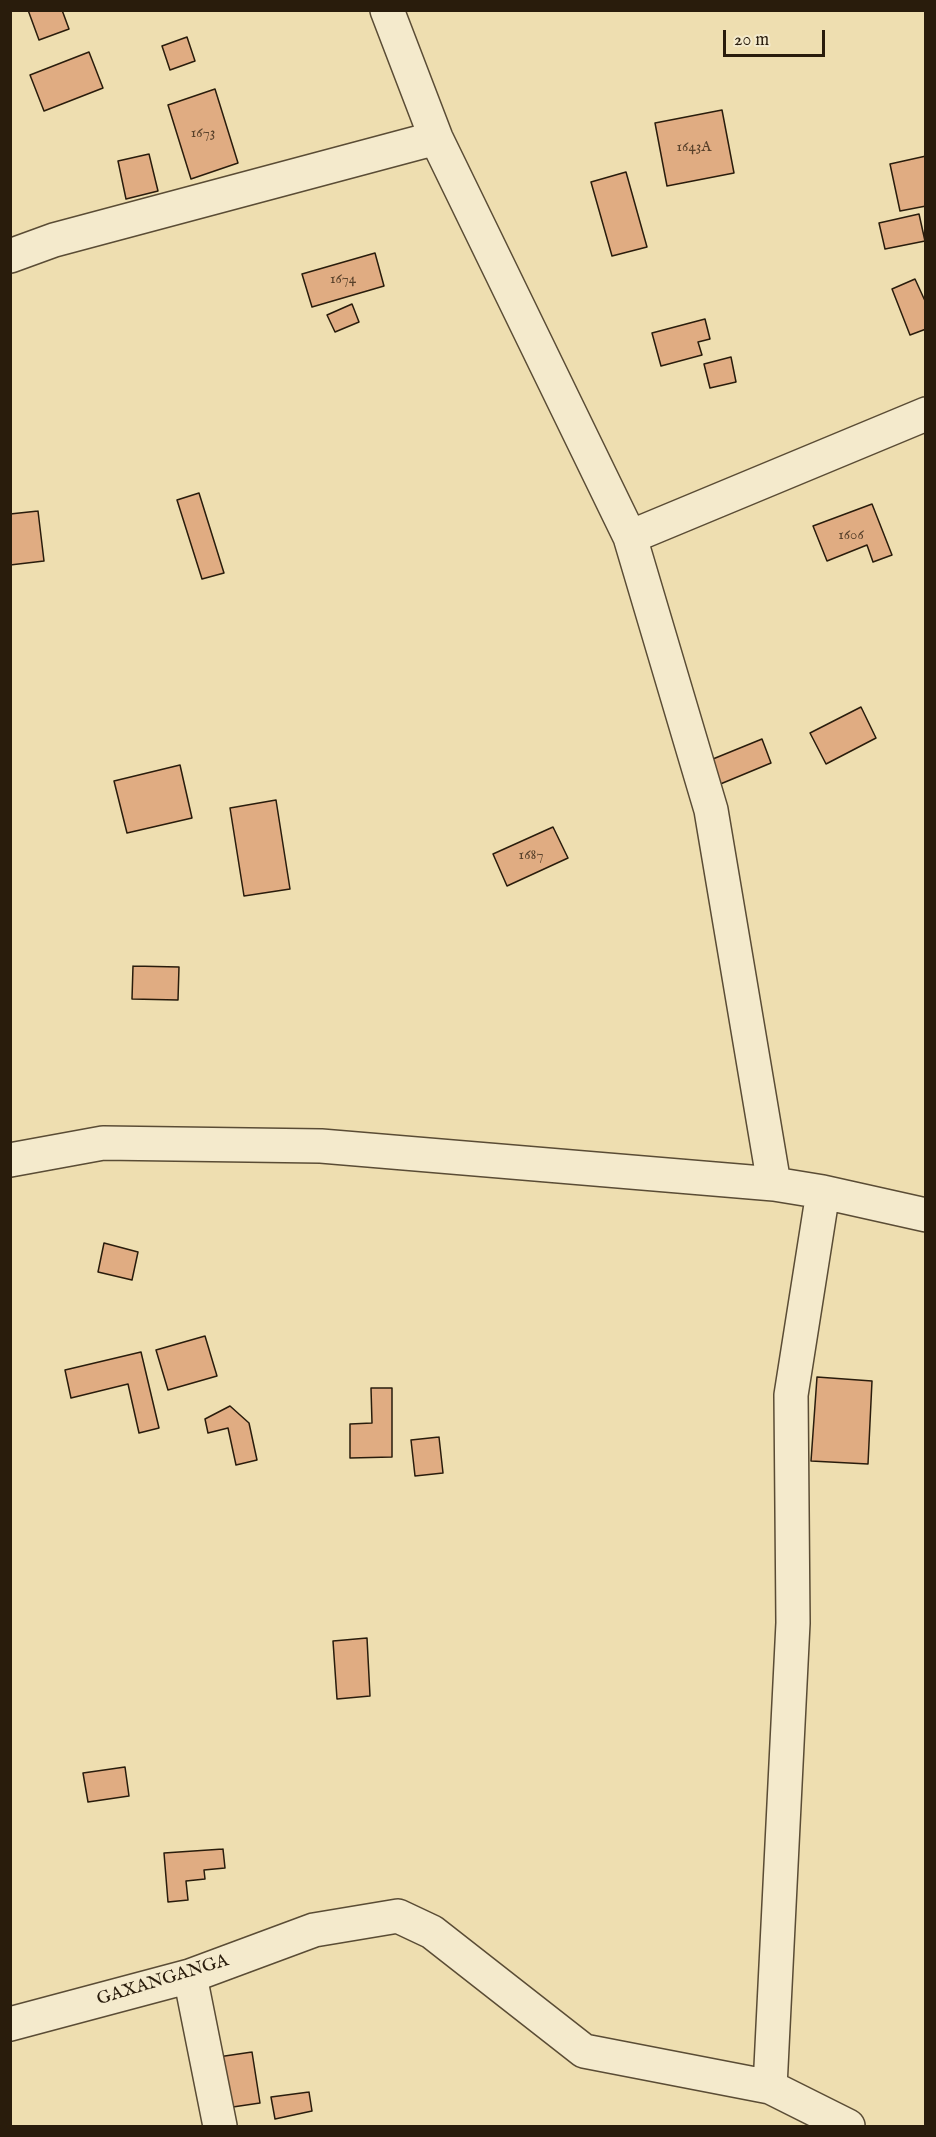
<!DOCTYPE html>
<html>
<head>
<meta charset="utf-8">
<style>
	body { margin:0 }
	#map { position:relative; width:936px; height:2137px; overflow:hidden; background:#eedeb0; font-family:"IM FELL English",serif }
	canvas { display:block }
	.frame { position:absolute; inset:0; border:12px solid #291c0c; pointer-events:none }
	.scale { position:absolute; left:723px; top:30px; width:102px; height:27px; box-sizing:border-box; border:3px solid #291c0c; border-top:0; padding-left:8px; font-size:18px; line-height:21px; white-space:nowrap; color:#291c0c; -webkit-text-stroke:4px #f4eacc; paint-order:stroke }
</style>
</head>
<body>
<div id="map">
<canvas width="936" height="2137"></canvas>
<div class="frame"></div>
<div class="scale">20 m</div>
</div>
<script>
const ctx = document.querySelector('canvas').getContext('2d');
ctx.lineJoin = 'round';
function fill(path, color) { ctx.fillStyle = color; ctx.fill(path, 'evenodd'); }
const toPath = rows => new Path2D(rows.map(r => 'M' + r).join(''));
function strokePath(path, color, width, dash) { ctx.strokeStyle = color; ctx.lineWidth = width; ctx.lineCap = dash ? 'butt' : 'round'; ctx.setLineDash(dash || []); ctx.stroke(path); }
function write(font, color, halo, rows, align = 'center') {
  ctx.font = font + ' "IM FELL English",serif'; ctx.lineWidth = 4.5; ctx.setLineDash([]); ctx.textBaseline = 'middle'; ctx.strokeStyle = halo; ctx.fillStyle = color; for (const [text, x, y, turn = 0] of rows) {
    ctx.save(); ctx.translate(x, y); ctx.rotate((+turn || 0) * Math.PI / 180); ctx.textAlign = isNaN(turn) ? turn : align; if (halo) ctx.strokeText(text, 0, 0); ctx.fillText(text, 0, 0); ctx.restore();
  }
}
const building = toPath([
	[28,10,62,10,69,29,39,40,28,10],
	[187,37,195,61,170,70,162,46,187,37],
	[89,52,103,88,44,111,30,75,89,52],
	[215,89,238,163,191,179,168,105,215,89],
	[722,110,734,173,667,186,655,123,722,110],
	[149,154,158,191,126,199,118,161,149,154],
	[926,156,926,206,900,211,890,164,926,156],
	[626,172,647,247,612,256,591,182,626,172],
	[919,214,925,241,885,249,879,223,919,214],
	[375,253,384,286,312,307,302,274,375,253],
	[915,279,926,303,926,329,910,335,892,289,915,279],
	[352,304,359,322,335,332,327,315,352,304],
	[705,319,710,339,698,342,702,355,661,366,652,333,705,319],
	[731,357,736,382,710,388,704,364,731,357],
	[199,493,224,573,202,579,177,500,199,493],
	[872,504,892,555,873,562,867,545,827,561,813,526,872,504],
	[38,511,44,561,10,565,10,514,38,511],
	[861,707,876,738,826,764,810,733,861,707],
	[762,739,771,763,718,785,708,761,762,739],
	[180,765,192,818,127,833,114,781,180,765],
	[276,800,290,889,244,896,230,808,276,800],
	[553,827,568,858,507,886,493,854,553,827],
	[133,966,179,967,178,1000,132,999,133,966],
	[104,1243,138,1252,132,1280,98,1272,104,1243],
	[205,1336,217,1376,168,1390,156,1350,205,1336],
	[141,1352,159,1428,139,1433,128,1384,71,1398,65,1370,141,1352],
	[817,1377,872,1381,868,1464,811,1461,817,1377],
	[371,1388,392,1388,392,1457,350,1458,350,1424,372,1423,371,1388],
	[230,1406,249,1423,257,1460,236,1465,228,1428,208,1433,205,1419,230,1406],
	[439,1437,443,1473,415,1476,411,1440,439,1437],
	[367,1638,370,1696,337,1699,333,1641,367,1638],
	[125,1767,129,1796,88,1802,83,1773,125,1767],
	[223,1849,225,1868,204,1870,205,1879,186,1881,188,1900,168,1902,164,1853,223,1849],
	[252,2052,260,2103,226,2108,218,2057,252,2052],
	[309,2092,312,2111,275,2119,271,2097,309,2092]
]);
const minor = toPath([
	[387,10,436,138,630,537,711,810,774,1184],
	[10,256,54,240,436,138],
	[630,537,926,414],
	[10,1160,103,1143,321,1146,774,1184,823,1192,926,1215],
	[190,1976,220,2126],
	[10,2024,190,1976,314,1930,398,1916,432,1932,584,2051,770,2087,848,2126],
	[770,2087,793,1623,791,1395,823,1192]
]);
const numberNames = [
	["1673",203,134],
	["1643A",694,148],
	["1674",343,280],
	["1606",851,536],
	["1687",531,856]
];
const streetNames = [
	["GAXANGANGA",163,1981,-17]
];
fill(building, '#e0ac82');
strokePath(building, '#291c0c', 1.5);
strokePath(minor, '#5a4c35', 36);
strokePath(minor, '#f4eacc', 33);
write('15px', '#57402a', null, numberNames);
write('18px', '#291c0c', '#f4eacc', streetNames);
</script>
</body>
</html>
